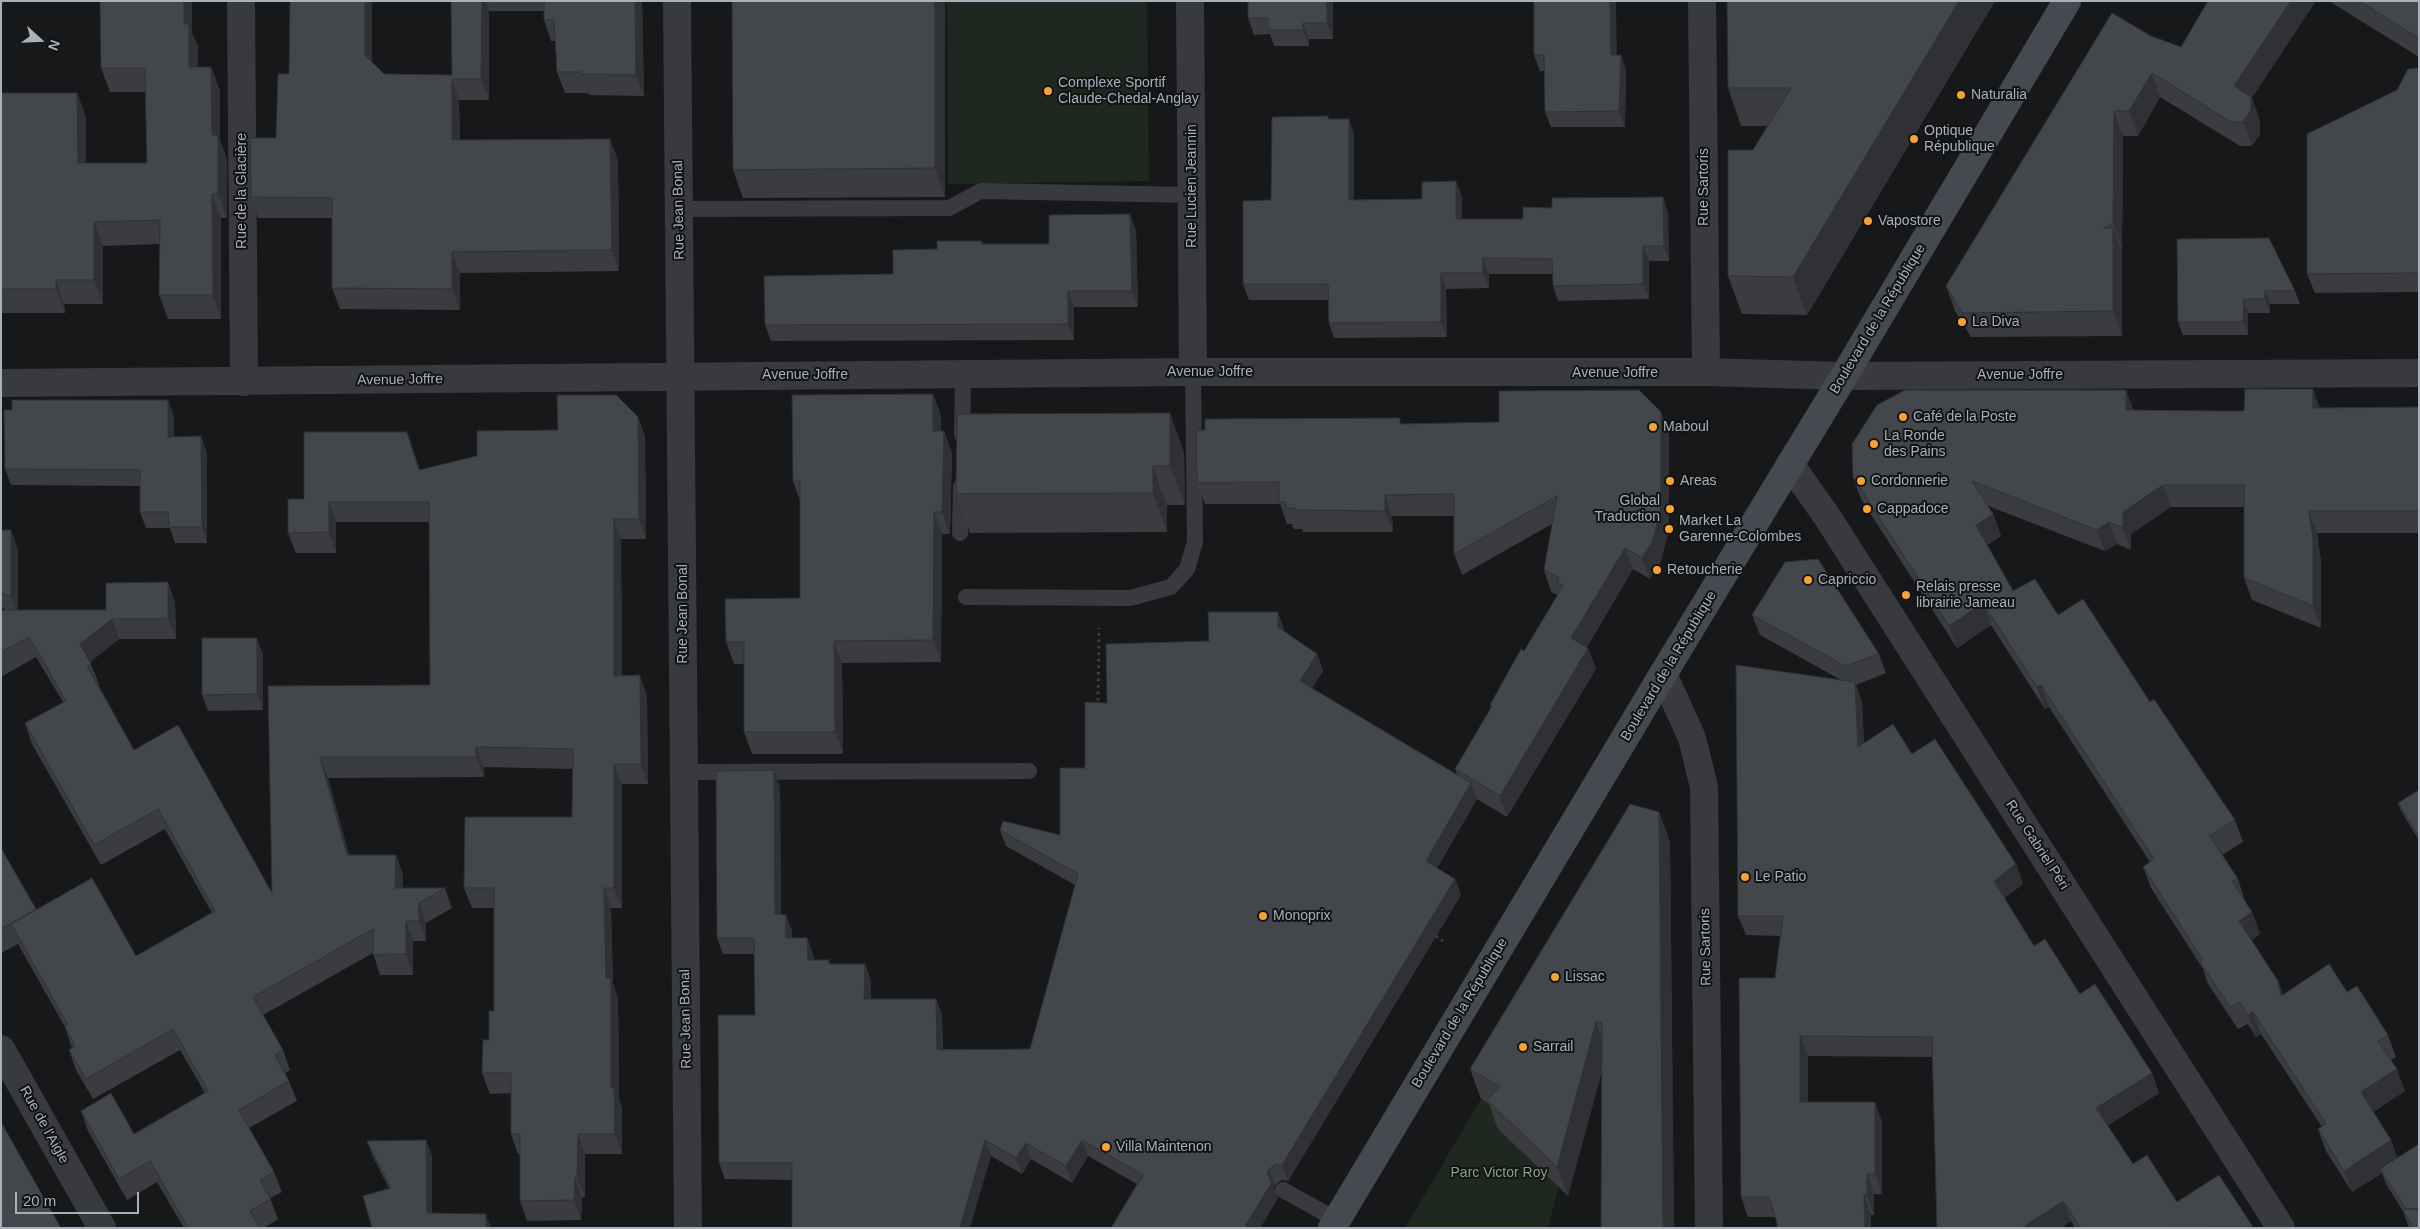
<!DOCTYPE html>
<html>
<head>
<meta charset="utf-8">
<style>
	body { margin:0 }
	#map { position:relative; width:2420px; height:1229px; overflow:hidden; background:#17181a; font-family:Arial,sans-serif }
	canvas { display:block }
	.frame { position:absolute; inset:0; border:2px solid #a9b0ba; pointer-events:none }
	.north { position:absolute; left:15px; top:15px; width:50px; height:50px; -webkit-text-stroke:4px #121315; paint-order:stroke; rotate:110deg; font-size:14px; font-weight:700; line-height:20px; text-align:center; color:#a9b0ba }
	.north::after { content:''; display:block; margin:auto; width:18px; height:22px; background:#a9b0ba; clip-path:polygon(50% 0,100% 100%,50% 72%,0 100%) }
	.scale { position:absolute; left:15px; top:1192px; width:124px; height:22px; box-sizing:border-box; border:2px solid #a9b0ba; border-top:0; padding-left:6px; font-size:15px; line-height:18px; white-space:nowrap; color:#a9b0ba; -webkit-text-stroke:4px #121315; paint-order:stroke }
</style>
</head>
<body>
<div id="map">
<canvas width="2420" height="1229"></canvas>
<div class="frame"></div>
<div class="north">N</div>
<div class="scale">20 m</div>
</div>
<script>
const ctx = document.querySelector('canvas').getContext('2d');
ctx.lineJoin = 'round';
function fill(path, color) { ctx.fillStyle = color; ctx.fill(path, 'evenodd'); }
const toPath = rows => new Path2D(rows.map(r => 'M' + r).join(''));
function strokePath(path, color, width, dash) { ctx.strokeStyle = color; ctx.lineWidth = width; ctx.lineCap = dash ? 'butt' : 'round'; ctx.setLineDash(dash || []); ctx.stroke(path); }
function write(font, color, halo, rows, align = 'center') {
  ctx.font = font + ' Arial,sans-serif'; ctx.lineWidth = 4; ctx.setLineDash([]); ctx.textBaseline = 'middle'; ctx.strokeStyle = halo; ctx.fillStyle = color; for (const [text, x, y, turn = 0] of rows) {
    ctx.save(); ctx.translate(x, y); ctx.rotate((+turn || 0) * Math.PI / 180); ctx.textAlign = isNaN(turn) ? turn : align; if (halo) ctx.strokeText(text, 0, 0); ctx.fillText(text, 0, 0); ctx.restore();
  }
}
const green = toPath([
	[947,1,1147,1,1149,181,948,184],
	[1481,1099,1568,1152,1548,1228,1405,1228]
]);
const path = toPath([
	[1098,707,1099,628],
	[1436,936,1443,941]
]);
const service = toPath([
	[679,209,949,208,981,191,1192,195],
	[962,435,963,374],
	[960,533,961,486],
	[966,597,1130,598,1171,587,1187,569,1195,542,1193,372],
	[684,772,1029,771],
	[1283,1190,1337,1220]
]);
const minor = toPath([
	[241,1,244,382],
	[677,1,688,1228],
	[1190,1,1193,372],
	[1702,1,1706,372],
	[1,383,1193,372,1706,372,1844,376,2419,373],
	[1790,464,1828,518,2281,1228],
	[1663,674,1692,738,1704,787,1709,1228],
	[1,1049,102,1228]
]);
const secondary = toPath([
	[1332,1228,1663,674,1844,376,2067,1]
]);
const wall = toPath([
	[100,1,192,1,192,33,198,47,198,67,211,67,220,91,220,141,227,159,227,218,221,218,221,319,168,319,159,295,160,244,103,246,103,304,64,304,65,313,1,313,1,93,77,93,86,117,86,163,147,163,145,92,110,92,101,68],
	[372,1,372,62,384,74,452,75,451,1,642,1,644,96,589,95,588,93,565,93,557,72,555,41,551,41,544,20,544,11,489,11,489,100,459,100,460,140,618,160,619,271,460,273,460,310,340,309,332,288,332,218,258,218,251,197,276,138,289,74],
	[945,1,945,197,743,198,733,170],
	[1248,1,1333,1,1333,39,1309,39,1309,46,1274,46,1270,34,1254,35,1248,18],
	[1534,1,1616,1,1616,55,1621,55,1626,70,1625,127,1551,127,1545,112,1545,71,1540,71,1534,55],
	[1995,1,1807,315,1742,314,1728,276,1753,150,1768,126,1741,126,1728,88],
	[2329,1,2419,1,2419,57],
	[2112,13,2252,98,2260,121,2260,134,2252,146,2240,146,2160,97,2138,136,2123,136,2122,248,2121,249,2122,253,2122,336,1971,337,1955,311,1946,286],
	[2419,68,2419,292,2315,293,2307,274,2397,90],
	[1328,116,1329,119,1349,119,1354,135,1354,200,1422,199,1462,196,1462,219,1523,219,1552,208,1663,197,1668,213,1669,261,1649,261,1649,299,1558,301,1553,286,1553,274,1489,274,1489,288,1446,289,1447,337,1334,338,1329,323,1328,300,1249,300,1243,284,1271,200],
	[1136,230,1138,307,1074,307,1074,340,771,341,765,325,893,274,937,249,982,241,983,244,1049,244],
	[2177,239,2295,291,2300,304,2270,304,2270,313,2248,313,2248,335,2183,335,2178,322],
	[2126,390,2133,410,2244,411,2320,408,2419,407,2419,533,2317,533,2321,562,2321,628,2252,600,2244,578,2244,507,2171,507,2131,534,2131,550,2117,544,2105,551,1988,506,1993,514,2001,536,1987,545,2013,591,2058,615,2150,702,2235,820,2243,842,2222,855,2238,879,2245,901,2252,912,2260,934,2252,940,2278,981,2283,995,2347,992,2388,1035,2396,1057,2391,1060,2405,1091,2373,1112,2419,1228,2409,1228,2403,1211,2386,1184,2382,1173,2352,1192,2326,1151,2318,1129,2322,1127,2261,1034,2256,1037,2248,1024,2238,1029,2208,984,2203,969,2151,888,2143,867,2150,862,2049,707,2045,709,1991,625,1957,648,1861,499,1853,477],
	[933,394,941,416,941,431,952,453,950,534,942,534,941,662,842,663,843,754,752,754,744,732,744,664,734,664,726,642,800,598,800,501,793,481],
	[174,416,174,437,207,453,207,543,175,543,170,528,146,528,140,512,140,486,11,485,5,469],
	[638,417,645,437,646,539,621,539,622,676,647,696,648,784,622,784,622,908,611,908,613,984,618,999,619,1100,622,1108,622,1154,585,1154,585,1197,582,1197,581,1220,527,1221,520,1201,520,1154,518,1154,511,1134,511,1093,490,1094,482,1073,494,1011,494,908,472,908,464,888,572,817,573,769,484,767,484,777,328,778,349,855,396,855,403,875,403,888,445,888,452,908,426,923,426,941,413,941,413,975,380,975,373,953,263,1015,283,1050,290,1070,285,1073,289,1081,297,1101,249,1128,274,1172,282,1192,270,1198,278,1219,264,1228,184,1228,157,1182,127,1200,88,1131,81,1111,134,1134,205,1093,180,1050,93,1099,76,1070,69,1050,72,1048,65,1027,18,944,1,953,1,848,36,910,136,956,212,913,165,829,101,865,32,744,25,723,63,702,36,657,1,677,1,610,6,610,1,607,1,530,11,530,18,551,18,610,106,610,175,602,176,639,119,639,90,662,99,684,98,684,134,750,272,893,268,686,430,685,429,522,336,522,336,553,296,553,288,533,304,499,414,452,420,470,477,456,558,430],
	[1402,424,1669,433,1669,529,1661,561,1650,579,1633,569,1587,647,1596,669,1507,817,1477,799,1437,868,1455,879,1461,895,1288,1181,1282,1180,1275,1185,1274,1188,1278,1198,1260,1228,1111,1228,1137,1184,1088,1156,1072,1183,1031,1159,1022,1174,991,1156,792,1180,725,1179,719,1163,755,1015,754,954,723,954,717,938,780,787,781,915,786,915,792,931,792,938,807,938,813,954,814,960,831,964,865,964,871,981,871,999,936,999,942,1015,943,1049,1030,1049,1075,885,1006,846,1000,830,1060,835,1085,768,1107,703,1209,641,1284,629,1284,631,1317,654,1323,671,1312,688,1457,775,1455,769,1491,708,1490,705,1524,651,1558,595,1551,592,1544,570,1552,524,1462,575,1454,554,1454,516,1392,516,1393,532,1303,532,1302,529,1294,529,1292,524,1287,524,1280,504,1205,504,1197,483],
	[1184,452,1185,505,1167,505,1167,532,970,533,956,494],
	[1752,615,1879,654,1886,673,1856,685,1862,702,1864,743,1912,754,2016,864,2023,884,2004,898,2034,946,2080,994,2152,1073,2159,1093,2107,1126,2133,1164,2177,1202,2253,1228,2075,1228,2071,1221,2060,1228,1937,1228,1932,1057,1808,1056,1808,1102,1882,1121,1882,1194,1874,1194,1874,1215,1871,1215,1871,1228,1777,1228,1777,1223,1775,1217,1748,1217,1741,1197,1775,978,1780,936,1746,935,1738,916,1841,680,1760,635],
	[263,654,263,710,208,711,202,695],
	[2419,790,2419,840,2401,811,2398,803],
	[1659,812,1670,842,1674,1228,1601,1228,1602,1071,1568,1196,1498,1129,1489,1104,1481,1099,1470,1069],
	[367,1141,432,1155,432,1213,372,1228,389,1188,372,1155]
]);
const shadedWall = toPath([
	[184,1,192,1,192,33,198,47,198,91,189,67,184,24],
	[365,1,372,1,372,76,365,55],
	[482,1,486,1,489,11,489,100,481,79],
	[635,1,642,1,644,96,636,75],
	[935,1,945,1,945,197,935,168],
	[1327,1,1333,1,1333,39,1327,23],
	[1610,1,1616,1,1617,70,1611,55],
	[1959,1,1995,1,1807,315,1793,277],
	[2291,1,2316,1,2252,98,2260,121,2260,134,2252,146,2243,122,2234,86],
	[1303,23,1309,39,1309,46,1303,30],
	[1621,55,1626,70,1625,127,1619,111],
	[211,67,220,91,220,141,227,159,227,218,218,194,212,135],
	[2152,73,2160,97,2138,136,2129,111],
	[452,79,459,100,460,161,452,140],
	[77,93,86,117,86,187,78,163],
	[2114,111,2123,136,2122,248,2113,223],
	[1349,119,1354,135,1354,215,1349,200],
	[610,139,618,160,619,271,612,250],
	[1456,181,1462,196,1462,235,1456,219],
	[212,194,221,218,221,319,213,295],
	[1663,197,1668,213,1669,261,1664,246],
	[1130,214,1136,230,1138,307,1132,291],
	[94,222,103,246,103,304,94,280],
	[2113,228,2122,253,2122,336,2113,311],
	[1643,246,1649,261,1649,299,1643,284],
	[452,252,460,273,460,310,452,289],
	[1483,258,1489,274,1489,288,1483,273],
	[1441,273,1446,289,1447,337,1441,322],
	[56,280,64,304,65,313,56,289],
	[1068,291,1074,307,1074,340,1068,324],
	[2265,291,2270,304,2270,313,2265,299],
	[2244,299,2248,313,2248,335,2243,322],
	[2313,389,2321,411,2313,408],
	[2126,390,2134,411,2126,410],
	[933,394,941,416,941,453,933,431],
	[168,400,174,416,174,453,168,437],
	[1661,412,1669,433,1669,529,1661,561,1650,579,1642,558],
	[1170,413,1184,452,1185,505,1170,466],
	[638,417,645,437,646,539,639,519],
	[944,431,952,453,950,534,942,512],
	[407,432,414,452,426,490,419,470],
	[201,436,207,453,207,543,202,527],
	[1153,466,1167,505,1167,532,1153,493],
	[2163,485,2171,507,2131,534,2131,550,2123,528,2123,512],
	[1385,495,1392,516,1393,532,1385,511],
	[329,502,336,522,336,553,329,532],
	[2309,511,2317,533,2321,562,2321,628,2313,606],
	[934,512,942,534,941,662,933,640],
	[1993,514,2001,536,1984,547,1976,525],
	[614,519,621,539,622,696,614,676],
	[2109,522,2117,544,2105,551,2097,530],
	[11,530,18,551,18,617,11,597],
	[1625,548,1633,569,1579,659,1571,638],
	[168,582,175,602,176,639,168,619],
	[1983,603,1991,625,1957,648,1949,626],
	[1278,612,1284,629,1284,643,1278,627],
	[112,619,119,639,88,664,80,644],
	[257,638,263,654,263,710,257,694],
	[834,641,842,663,843,754,835,732],
	[1588,648,1596,669,1507,817,1500,796],
	[1317,654,1323,671,1305,697,1300,681],
	[640,675,647,696,648,784,641,764],
	[1855,682,1862,702,1865,766,1858,747],
	[2041,685,2049,707,2045,709,2037,687],
	[476,747,484,767,484,777,476,757],
	[320,757,328,778,354,875,347,855],
	[614,764,622,784,622,908,614,888],
	[774,770,780,787,781,931,775,914],
	[1471,783,1477,799,1432,877,1426,861],
	[1659,812,1670,842,1674,1228,1663,1228],
	[396,855,403,875,403,908,395,888],
	[2016,864,2023,884,2001,901,1994,881],
	[1455,879,1461,895,1288,1181,1282,1165],
	[604,888,611,908,613,984,618,999,619,1100,622,1108,622,1154,615,1134,611,1088,606,978],
	[419,903,426,923,426,941,419,921],
	[2252,912,2260,934,2247,943,2239,921],
	[786,915,792,931,792,954,786,938],
	[406,921,413,941,413,975,406,954],
	[807,938,813,954,814,977,808,960],
	[865,964,871,981,870,1015,864,999],
	[2278,981,2286,1002,2281,996],
	[936,999,942,1015,943,1066,937,1050],
	[2253,1012,2261,1034,2256,1037,2248,1015],
	[1596,1022,1607,1051,1568,1196,1557,1167],
	[1800,1036,1808,1056,1808,1122,1800,1102],
	[2397,1069,2405,1091,2369,1114,2361,1092],
	[2152,1073,2159,1093,2103,1128,2096,1108],
	[1875,1102,1882,1121,1882,1194,1875,1174],
	[578,1134,585,1154,585,1197,577,1177],
	[426,1140,432,1155,432,1228,427,1213],
	[985,1140,991,1156,970,1228,960,1228],
	[1082,1140,1088,1156,1072,1183,1066,1166],
	[2391,1140,2399,1162,2380,1169,2382,1173,2352,1192,2344,1171],
	[1026,1143,1031,1159,1022,1174,1016,1158],
	[1269,1169,1275,1185,1274,1188,1278,1198,1260,1228,1244,1228,1267,1174],
	[1867,1174,1874,1194,1874,1215,1867,1195],
	[575,1177,582,1197,581,1220,574,1200],
	[1864,1195,1871,1215,1871,1228,1865,1228],
	[2063,1201,2071,1221,2060,1228,2022,1228],
	[486,1214,491,1228,486,1228]
]);
const building = toPath([
	[100,1,184,1,184,24,189,24,189,67,211,67,212,135,218,135,218,194,212,194,213,295,159,295,160,220,94,222,94,280,56,280,56,289,1,289,1,93,77,93,78,163,147,163,145,68,101,68,100,1],
	[290,1,365,1,365,55,384,74,452,75,451,1,482,1,481,79,452,79,452,140,610,139,612,250,452,252,452,289,332,288,332,198,251,197,250,138,276,138,278,74,289,74,290,1],
	[544,1,635,1,636,75,581,74,581,72,557,72,554,20,544,20,544,1],
	[732,1,935,1,935,168,733,170,732,1],
	[1248,1,1327,1,1327,23,1303,23,1303,30,1268,30,1268,18,1248,18,1248,1],
	[1534,1,1610,1,1611,55,1621,55,1619,111,1545,112,1544,55,1534,55,1534,1],
	[1727,1,1959,1,1793,277,1728,276,1728,150,1753,150,1791,88,1728,88,1727,1],
	[2208,1,2291,1,2234,86,2251,97,2251,110,2243,122,2231,122,2152,73,2129,111,2114,111,2113,223,2103,228,2113,228,2113,311,1962,313,1946,286,2112,13,2151,36,2181,47,2208,1],
	[2359,1,2419,1,2419,38,2359,1],
	[2419,68,2419,273,2307,274,2307,134,2397,90,2408,69,2419,68],
	[1328,116,1328,119,1349,119,1349,200,1422,199,1422,182,1456,181,1456,219,1523,219,1523,207,1552,208,1552,198,1663,197,1664,246,1643,246,1643,284,1553,286,1552,259,1483,258,1483,273,1441,273,1441,322,1329,323,1328,284,1243,284,1243,201,1271,200,1272,117,1328,116],
	[1130,214,1132,291,1068,291,1068,324,765,325,764,276,893,274,893,250,937,249,937,241,982,241,981,244,1049,244,1049,215,1130,214],
	[2269,238,2295,291,2265,291,2265,299,2244,299,2243,322,2178,322,2177,239,2269,238],
	[2245,389,2313,389,2313,408,2419,407,2419,511,2309,511,2313,540,2313,606,2244,578,2244,485,2163,485,2123,512,2123,528,2109,522,2097,530,1972,481,1993,514,1976,525,2013,591,2035,579,2058,615,2083,599,2150,702,2154,699,2235,820,2210,836,2238,879,2232,881,2252,912,2239,921,2278,981,2281,996,2329,964,2347,992,2357,986,2388,1035,2378,1041,2397,1069,2361,1092,2391,1140,2344,1171,2318,1129,2326,1124,2253,1012,2248,1015,2240,1002,2230,1007,2200,962,2203,960,2143,867,2154,859,2041,685,2037,687,1983,603,1949,626,1853,477,1852,444,1877,405,1905,390,2126,390,2126,410,2211,411,2244,411,2245,389],
	[1639,390,1661,412,1661,507,1653,540,1642,558,1625,548,1571,638,1588,648,1500,796,1455,769,1492,706,1490,705,1521,649,1524,651,1563,586,1557,583,1560,578,1544,570,1557,496,1454,554,1454,494,1385,495,1385,511,1295,510,1296,508,1286,508,1286,502,1279,502,1279,482,1197,483,1196,430,1205,430,1205,419,1400,418,1400,424,1499,422,1499,391,1639,390],
	[933,394,933,431,944,431,942,512,934,512,933,640,834,641,835,732,744,732,744,642,726,642,725,599,800,598,800,481,793,481,792,395,933,394],
	[557,395,616,395,638,417,639,519,614,519,614,676,640,675,641,764,614,764,614,888,604,888,606,978,611,978,611,1088,614,1088,615,1134,578,1134,577,1177,575,1177,574,1200,520,1201,520,1134,511,1134,511,1073,482,1073,483,1040,489,1040,489,1011,494,1011,494,888,464,888,465,817,572,817,573,749,476,747,476,757,320,757,347,855,396,855,395,888,445,888,419,903,419,921,406,921,406,954,373,955,373,929,253,997,283,1050,275,1055,289,1081,239,1110,274,1172,260,1180,271,1199,250,1211,259,1227,258,1228,188,1228,150,1161,119,1179,81,1111,111,1093,134,1134,208,1091,173,1029,86,1079,69,1050,75,1046,65,1027,68,1025,11,924,92,878,136,956,215,911,158,809,94,845,25,723,66,701,29,637,1,652,1,610,106,610,106,583,168,582,168,619,112,619,80,644,91,664,87,666,134,750,178,725,272,893,268,686,430,685,429,502,329,502,329,532,288,533,288,499,304,499,304,432,407,432,419,470,477,456,477,431,558,430,557,395],
	[12,400,168,400,168,437,201,436,202,527,169,527,168,512,140,512,140,470,5,469,4,410,12,410,12,400],
	[1170,413,1170,466,1153,466,1153,493,956,494,957,414,1170,413],
	[1,530,11,530,11,597,1,592,1,530],
	[1818,559,1879,654,1845,666,1752,615,1785,562,1818,559],
	[1208,612,1278,612,1278,627,1317,654,1300,681,1471,783,1426,861,1455,879,1282,1165,1276,1164,1269,1169,1267,1174,1272,1182,1244,1228,1111,1228,1143,1175,1082,1140,1066,1166,1026,1143,1016,1158,985,1140,960,1228,792,1228,792,1163,719,1163,718,1015,755,1015,754,938,717,938,716,771,774,770,775,914,786,915,786,938,807,938,808,960,829,960,829,964,865,964,864,999,936,999,937,1050,1030,1049,1078,874,1000,830,1003,821,1060,835,1060,768,1085,768,1085,702,1107,703,1106,644,1209,641,1208,612],
	[202,638,257,638,257,694,202,695,202,638],
	[1736,665,1855,682,1858,747,1893,724,1912,754,1935,739,2016,864,1994,881,2034,946,2045,939,2080,994,2095,984,2152,1073,2096,1108,2133,1164,2147,1155,2177,1202,2219,1175,2253,1227,2081,1228,2063,1201,2022,1228,1937,1228,1932,1037,1800,1036,1800,1102,1875,1102,1875,1174,1867,1174,1867,1195,1864,1195,1865,1228,1777,1228,1777,1223,1769,1197,1741,1197,1739,978,1775,978,1783,916,1738,916,1736,665],
	[2419,790,2419,836,2398,803,2419,790],
	[1630,804,1659,812,1663,1228,1601,1228,1602,1022,1596,1022,1557,1167,1487,1100,1500,1087,1470,1069,1630,804],
	[1,848,36,909,1,929,1,848],
	[1,1122,61,1228,1,1228,1,1122],
	[426,1140,427,1213,486,1214,486,1228,372,1228,363,1196,391,1188,367,1141,426,1140],
	[2419,1144,2419,1209,2406,1209,2380,1169,2419,1144],
	[2402,1209,2419,1209,2419,1228,2414,1228,2402,1209]
]);
const markers = [
	[1048,91,5,"#f5a334"],
	[1961,95,5,"#f5a334"],
	[1914,139,5,"#f5a334"],
	[1868,221,5,"#f5a334"],
	[1962,322,5,"#f5a334"],
	[1903,417,5,"#f5a334"],
	[1653,427,5,"#f5a334"],
	[1874,444,5,"#f5a334"],
	[1670,481,5,"#f5a334"],
	[1861,481,5,"#f5a334"],
	[1670,509,5,"#f5a334"],
	[1867,509,5,"#f5a334"],
	[1669,529,5,"#f5a334"],
	[1657,570,5,"#f5a334"],
	[1808,580,5,"#f5a334"],
	[1906,595,5,"#f5a334"],
	[1745,877,5,"#f5a334"],
	[1263,916,5,"#f5a334"],
	[1555,977,5,"#f5a334"],
	[1523,1047,5,"#f5a334"],
	[1106,1147,5,"#f5a334"]
];
const poiNames = [
	["Complexe Sportif",1058,83],
	["Claude-Chedal-Anglay",1058,99],
	["Naturalia",1971,95],
	["Optique",1924,131],
	["République",1924,147],
	["Vapostore",1878,221],
	["La Diva",1972,322],
	["Café de la Poste",1913,417],
	["Maboul",1663,427],
	["La Ronde",1884,436],
	["des Pains",1884,452],
	["Areas",1680,481],
	["Cordonnerie",1871,481],
	["Global",1660,501,"right"],
	["Traduction",1660,517,"right"],
	["Cappadoce",1877,509],
	["Market La",1679,521],
	["Garenne-Colombes",1679,537],
	["Retoucherie",1667,570],
	["Capriccio",1818,580],
	["Relais presse",1916,587],
	["librairie Jameau",1916,603],
	["Le Patio",1755,877],
	["Monoprix",1273,916],
	["Lissac",1565,977],
	["Sarrail",1533,1047],
	["Villa Maintenon",1116,1147]
];
const streetNames = [
	["Rue Lucien Jeannin",1192,186,-90],
	["Rue Sartoris",1704,187,-90],
	["Rue de la Glacière",242,191,-90],
	["Rue Jean Bonal",679,210,-91],
	["Boulevard de la République",1878,319,-59],
	["Avenue Joffre",1210,372],
	["Avenue Joffre",1615,373],
	["Avenue Joffre",805,375],
	["Avenue Joffre",2020,375],
	["Avenue Joffre",400,380,-1],
	["Rue Jean Bonal",683,614,-90],
	["Boulevard de la République",1669,666,-59],
	["Rue Gabriel Péri",2037,845,57],
	["Rue Sartoris",1706,947,-91],
	["Boulevard de la République",1460,1013,-59],
	["Rue Jean Bonal",686,1019,-91],
	["Rue de l'Aigle",44,1125,61]
];
const parkNames = [
	["Parc Victor Roy",1499,1173]
];
fill(green, '#1f2820');
strokePath(path, '#3e4146', 3, [2.5, 4]);
strokePath(service, '#383a3f', 16);
strokePath(minor, '#383a3f', 28);
strokePath(secondary, '#46494f', 28);
fill(wall, '#3a3c40');
fill(shadedWall, '#2f3134');
fill(building, '#43464a');
strokePath(building, '#2f3134', 1);
for (const [x, y, r, color] of markers) { const dot = new Path2D(); dot.arc(x, y, r, 0, 2 * Math.PI); ctx.fillStyle = color; ctx.fill(dot); strokePath(dot, '#121315', 2); }
write('14px', '#a9b0ba', '#121315', poiNames, 'left');
write('14px', '#a9b0ba', '#121315', streetNames);
write('14px', '#81a580', '#121315', parkNames);
</script>
</body>
</html>
